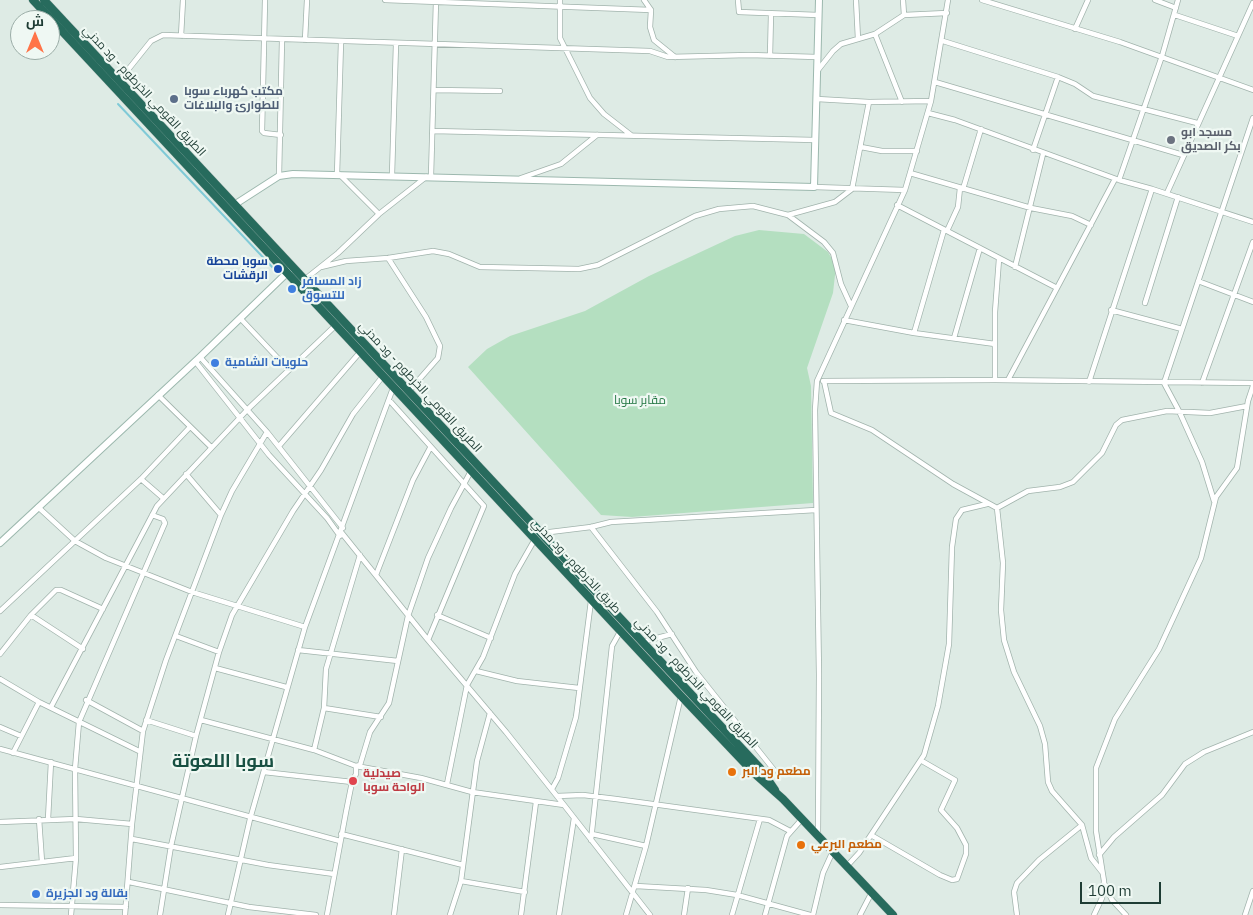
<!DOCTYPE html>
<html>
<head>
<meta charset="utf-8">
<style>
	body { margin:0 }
	#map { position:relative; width:1253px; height:915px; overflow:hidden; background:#deebe5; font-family:"IBM Plex Sans",Cairo,sans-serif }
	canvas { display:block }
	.north { position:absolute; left:10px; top:10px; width:50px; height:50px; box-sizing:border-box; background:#eff8f3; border:1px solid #9bada7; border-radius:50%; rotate:0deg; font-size:14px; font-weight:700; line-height:20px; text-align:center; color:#1e3c34 }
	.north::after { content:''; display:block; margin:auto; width:18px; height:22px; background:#ff7448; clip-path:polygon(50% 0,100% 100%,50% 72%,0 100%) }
	.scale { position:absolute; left:1080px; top:882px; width:81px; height:22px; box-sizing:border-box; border:2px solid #1e3c34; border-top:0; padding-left:6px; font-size:15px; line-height:18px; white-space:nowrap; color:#1e3c34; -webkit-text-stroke:4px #eff8f3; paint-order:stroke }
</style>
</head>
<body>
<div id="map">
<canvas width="1253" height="915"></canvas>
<div class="north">ش</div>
<div class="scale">100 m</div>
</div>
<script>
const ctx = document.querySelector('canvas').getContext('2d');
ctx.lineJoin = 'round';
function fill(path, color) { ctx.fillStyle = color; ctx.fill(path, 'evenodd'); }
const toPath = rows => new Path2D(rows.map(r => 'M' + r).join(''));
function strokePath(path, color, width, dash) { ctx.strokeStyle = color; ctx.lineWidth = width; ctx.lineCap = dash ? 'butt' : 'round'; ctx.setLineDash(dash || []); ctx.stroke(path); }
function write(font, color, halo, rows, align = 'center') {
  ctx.font = font + ' "IBM Plex Sans",Cairo,sans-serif'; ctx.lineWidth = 4.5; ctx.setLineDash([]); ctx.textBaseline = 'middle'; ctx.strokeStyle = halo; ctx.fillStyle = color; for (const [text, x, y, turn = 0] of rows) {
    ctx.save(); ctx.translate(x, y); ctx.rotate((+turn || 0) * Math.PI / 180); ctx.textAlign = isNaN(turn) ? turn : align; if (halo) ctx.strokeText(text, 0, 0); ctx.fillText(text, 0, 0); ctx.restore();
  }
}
const green = toPath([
	[759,230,804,234,828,252,836,266,833,293,807,368,811,386,813,503,632,517,601,515,468,367,487,349,510,336,585,311,649,276,735,236]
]);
const stream = toPath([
	[118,104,275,270]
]);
const street = toPath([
	[265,0,262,131,264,133,281,135],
	[385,0,651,10],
	[560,0,560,38,590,98,604,114,631,135],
	[644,0,651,10,650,27,654,40,675,57],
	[738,0,739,12,818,15],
	[856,0,858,39],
	[903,0,904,15],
	[982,0,1120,42,1253,90],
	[1155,0,1176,8],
	[1175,15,1238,36],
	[1075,29,1088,0],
	[875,34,902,102],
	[181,36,183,0],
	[305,40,307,0],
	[943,41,1058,77,1075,84,1093,96,1197,123],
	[770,56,771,14],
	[818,70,833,51,841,44,875,34,904,15,947,13],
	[119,81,151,41,163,35,650,51,668,57,749,55,817,57],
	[935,82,1183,155],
	[434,90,500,91],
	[817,99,869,102,931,101],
	[928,113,955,120,1119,180,1152,189,1253,222],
	[433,131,815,140],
	[861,147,882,151,917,151],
	[1033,150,1058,77],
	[910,173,1031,208,1072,216,1091,225],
	[337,175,341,42],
	[340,175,379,214],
	[392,175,396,44],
	[279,176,282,40],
	[431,176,436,1],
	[521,178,561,164,597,135],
	[1119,180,1162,56,1178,0],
	[814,187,905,190],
	[963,189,981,129],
	[1167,193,1253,3],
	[897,205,1057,288],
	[788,215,835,202,852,189,869,102],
	[947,231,958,207,960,188],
	[388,258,426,317,440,346,438,358,409,391],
	[321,267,346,261,388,258,433,251,449,254,480,267,579,269,598,265,695,216,719,209,753,206,788,215,824,242,833,253,841,284,851,306],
	[1015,267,1043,154],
	[1198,281,1253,302],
	[299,284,338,253,379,214,426,177],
	[1145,303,1178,197],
	[1111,310,1182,329],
	[240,318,289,370],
	[844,320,914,333,995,344],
	[914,333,944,230],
	[954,338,980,248],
	[200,357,267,432,343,528],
	[195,361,269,455,327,518,340,536],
	[995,380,995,312,999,259],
	[1008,380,1115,179],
	[823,381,995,380,1253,383],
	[824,381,831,413,872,430,953,484,997,508,1028,491,1060,487,1073,482,1102,453,1116,425,1122,420,1167,411,1210,413,1247,406],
	[1089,382,1152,189],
	[1202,383,1253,242],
	[158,395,211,447],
	[389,400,484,506,428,640],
	[279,446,361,351],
	[186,474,221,515],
	[141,479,163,498],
	[1214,501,1202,462,1179,411,1164,383,1253,118],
	[38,507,75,541,106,558,192,592,305,627],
	[997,508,1003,563,1001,610,1004,640,1014,672,1040,726,1045,744,1048,782,1052,791,1082,825,1091,858,1102,872],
	[591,527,657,612,696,672,774,770,768,780],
	[341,532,428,640,506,732,564,805],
	[542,533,591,527,611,522,816,510],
	[376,575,413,480,430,448],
	[0,611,141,479,190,427],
	[31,615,83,649],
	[437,615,491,638],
	[176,636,219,652],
	[642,642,672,634],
	[298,650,398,661],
	[0,654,31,615,56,590,61,590,103,609],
	[215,668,286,687],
	[476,671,517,681,579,688],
	[0,679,39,702,139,751],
	[86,700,143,731],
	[51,707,157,506,248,409,336,325],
	[324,708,381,717],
	[146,720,196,736],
	[201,720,314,750,356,766,421,778,472,792,564,805,650,915],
	[0,727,21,736],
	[0,749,340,841],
	[314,750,324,708,326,669,360,555],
	[13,753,39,702],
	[264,772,352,782],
	[447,784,467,685,483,657,515,574,535,539],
	[552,789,558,778,576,717,591,601],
	[557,796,583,795,616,799,769,820,790,831],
	[39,819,42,862],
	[48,819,51,762],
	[0,822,76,819,132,824],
	[341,834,463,865],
	[592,834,646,846],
	[818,834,819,675,815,410,817,381,905,190,931,101,948,0],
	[871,835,940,875,952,880,957,879,966,854,966,845,957,828,941,810,955,780,922,761],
	[132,839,268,865,334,874],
	[591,840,612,646,621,630],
	[1099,855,1114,837,1162,795,1185,764,1204,752,1253,732],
	[847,866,859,853,924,755,938,706,949,644,952,547,956,519,962,510,987,504],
	[0,867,76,858],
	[461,881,525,892],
	[129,882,249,907,316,915],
	[1104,883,1112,900,1126,915],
	[636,886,706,890,737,895,810,915],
	[0,905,126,907],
	[71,915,76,858,75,769,79,722,165,523,163,519,152,515],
	[125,915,132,824,143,731,166,660,221,515,232,491,267,432],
	[160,915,171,846,196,736,219,652,232,615,293,511,321,470,353,414,383,376],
	[228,915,250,819,305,627,393,388],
	[327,915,346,812,352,782,356,774,356,766,360,765,370,732,389,703,408,616,428,558,451,508,471,471],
	[394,915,402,849],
	[450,915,461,881,477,761,490,713],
	[521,915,536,802],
	[559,915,574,818],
	[626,915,646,846,681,696],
	[684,915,688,888],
	[732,915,760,819],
	[765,915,787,836,802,819],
	[813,915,823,873,833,851],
	[860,915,872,892],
	[1017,915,1014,892,1017,883,1039,860,1082,825],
	[1094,915,1102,898,1104,881,1096,831,1096,768,1115,719,1159,649,1201,558,1216,497,1237,468,1248,401,1253,386],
	[1245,915,1253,891]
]);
const secondary = toPath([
	[234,205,279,176,293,174,814,187,819,0],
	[0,543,200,357,290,270]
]);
const highway = toPath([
	[33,0,681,696,755,774,783,799,893,915],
	[44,0,760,768,775,790]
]);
const markers = [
	[174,99,5,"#5c6f8a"],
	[1171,140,5,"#6b7280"],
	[278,269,5,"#1a4fb4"],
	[292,289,5,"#3f7fe0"],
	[215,363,5,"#3f7fe0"],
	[732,772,5,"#e8710a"],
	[353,781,5,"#e0444e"],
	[801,845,5,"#e8710a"],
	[36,894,5,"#3f7fe0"]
];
const streetNames = [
	["الطريق القومي الخرطوم - ود مدني",144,91,47],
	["الطريق القومي الخرطوم - ود مدني",420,387,47],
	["طريق الخرطوم - ود مدني",576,566,47],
	["الطريق القومي الخرطوم - ود مدني",696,683,47]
];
const serviceNames = [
	["مكتب كهرباء سوبا",184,92],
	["للطوارئ والبلاغات",184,106]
];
const worshipNames = [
	["مسجد ابو",1181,133],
	["بكر الصديق",1181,147]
];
const transitNames = [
	["سوبا محطة",268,262],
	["الرقشات",268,276]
];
const shopNames = [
	["زاد المسافر",302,282],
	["للتسوق",302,296],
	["حلويات الشامية",225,363],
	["بقالة ود الجزيرة",46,894]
];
const parkNames = [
	["مقابر سوبا",640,401]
];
const foodNames = [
	["مطعم ود البر",742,772],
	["مطعم البرعي",811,845]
];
const healthNames = [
	["صيدلية",363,774],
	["الواحة سوبا",363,788]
];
const districtNames = [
	["سوبا اللعوتة",223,762]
];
fill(green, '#b4dfc0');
strokePath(stream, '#80cad7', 2);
strokePath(street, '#a1b3ac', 6);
strokePath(secondary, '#9cb8ae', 8);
strokePath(highway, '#c0c8c6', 9);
strokePath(street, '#fff', 4.5);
strokePath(secondary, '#fff', 6);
strokePath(highway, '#276b5d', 8);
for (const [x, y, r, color] of markers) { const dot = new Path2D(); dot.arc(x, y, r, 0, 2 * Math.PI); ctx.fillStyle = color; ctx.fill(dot); strokePath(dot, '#eff8f3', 2); }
write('12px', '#1e3c34', '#eff8f3', streetNames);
write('bold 12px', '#4e5e75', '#eff8f3', serviceNames, 'left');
write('bold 12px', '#5b616d', '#eff8f3', worshipNames, 'left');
write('bold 12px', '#164399', '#eff8f3', transitNames, 'right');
write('bold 12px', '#366cbe', '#eff8f3', shopNames, 'left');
write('12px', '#247744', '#eff8f3', parkNames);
write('bold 12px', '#c56008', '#eff8f3', foodNames, 'left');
write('bold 12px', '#be3a42', '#eff8f3', healthNames, 'left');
write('bold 18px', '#185042', '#eff8f3', districtNames);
</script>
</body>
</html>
